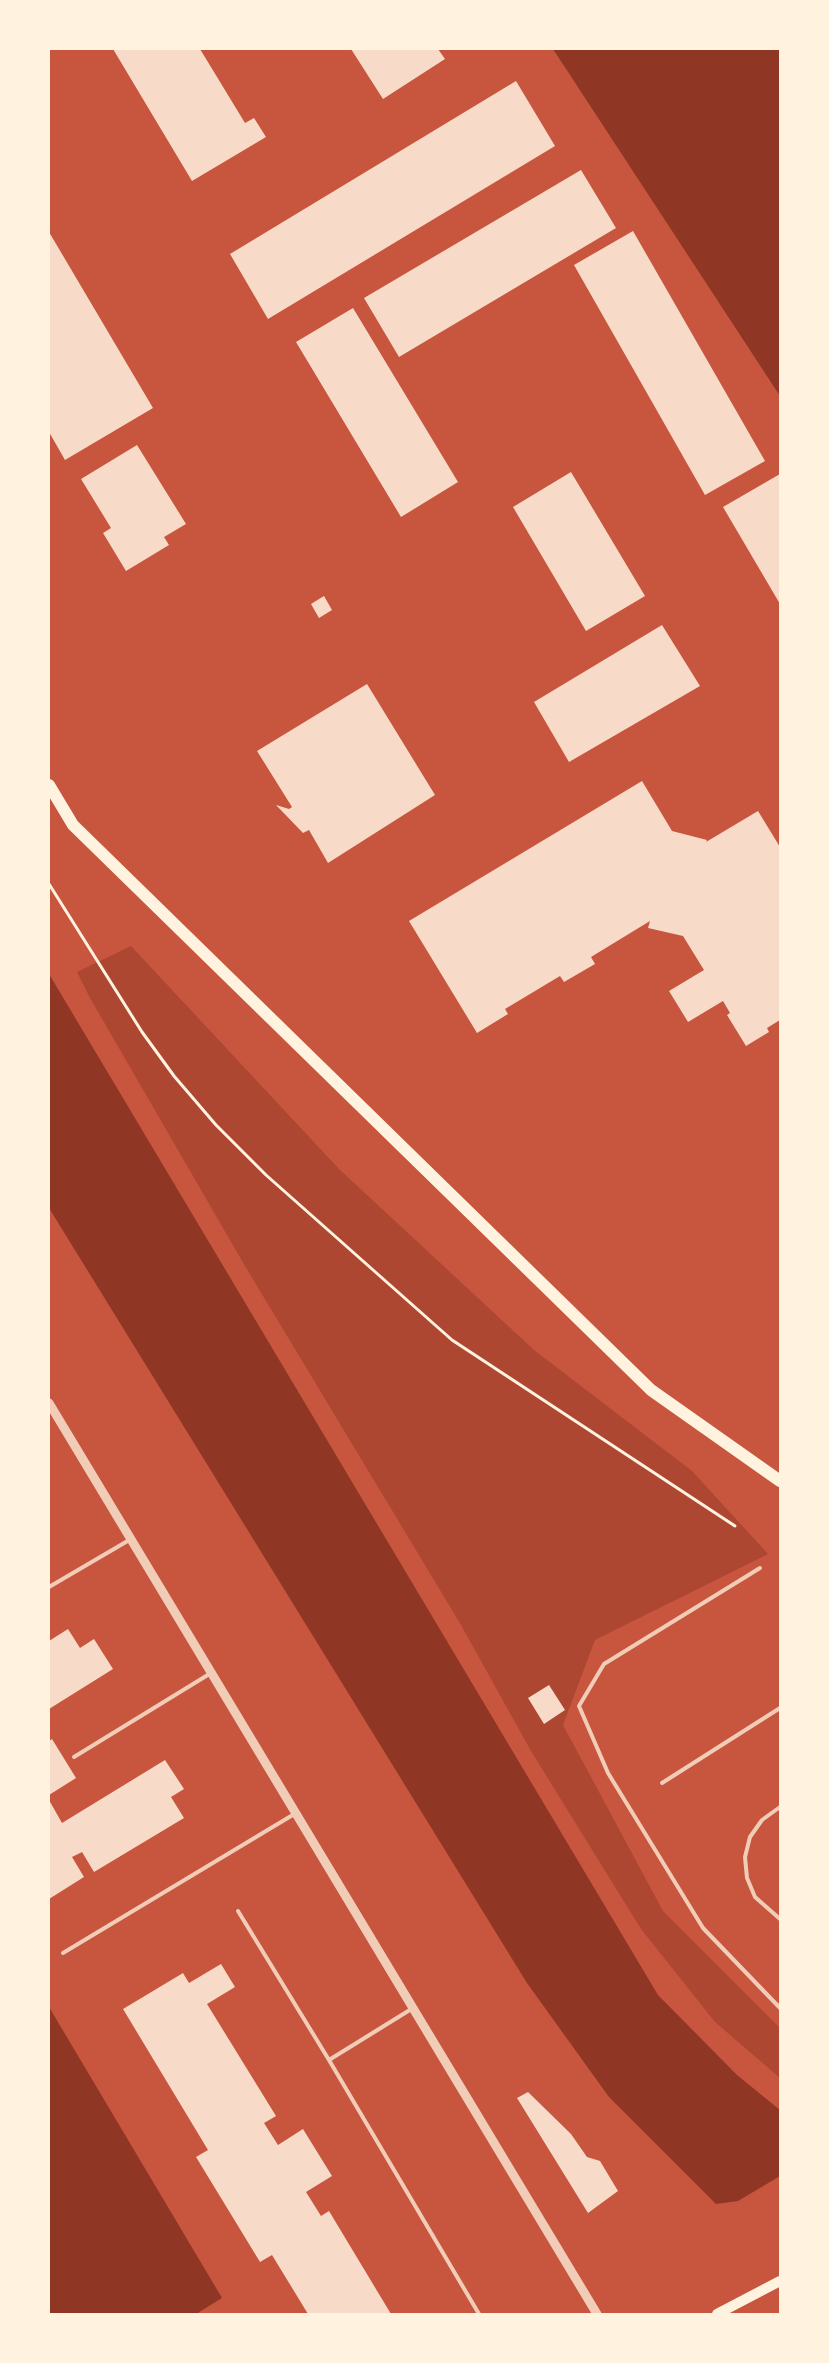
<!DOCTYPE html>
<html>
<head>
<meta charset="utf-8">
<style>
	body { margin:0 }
	#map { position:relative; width:829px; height:2363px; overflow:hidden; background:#c8553d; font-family:"Archivo Narrow",sans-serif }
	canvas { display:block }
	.frame { position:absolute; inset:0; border:50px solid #fff3e0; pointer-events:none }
</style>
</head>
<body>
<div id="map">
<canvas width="829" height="2363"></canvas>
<div class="frame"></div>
</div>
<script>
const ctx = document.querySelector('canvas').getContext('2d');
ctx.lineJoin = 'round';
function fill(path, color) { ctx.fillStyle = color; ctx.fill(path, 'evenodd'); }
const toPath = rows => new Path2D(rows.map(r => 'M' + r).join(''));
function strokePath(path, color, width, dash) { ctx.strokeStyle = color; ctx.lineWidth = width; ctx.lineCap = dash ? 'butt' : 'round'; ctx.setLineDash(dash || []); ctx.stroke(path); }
const green = toPath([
	[131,946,339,1169,534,1350,692,1471,768,1554,595,1640,563,1725,663,1911,780,2028,780,2078,715,2022,641,1929,531,1751,461,1625,245,1266,90,998,77,972]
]);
const water = toPath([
	[553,49,780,49,780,396],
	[49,974,658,1995,737,2075,780,2110,780,2176,738,2201,716,2204,609,2097,527,1983,49,1208],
	[49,2007,222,2298,196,2314,49,2314]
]);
const building = toPath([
	[113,49,200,49,245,123,254,118,266,137,192,181],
	[351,49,438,49,445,59,383,99],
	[516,81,555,146,268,319,230,254],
	[581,170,616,228,399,357,364,298],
	[633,231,765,461,705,495,574,265],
	[49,232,153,408,65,460,49,432],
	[353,308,458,482,401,517,296,342],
	[137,445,186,524,164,537,169,545,126,571,103,533,111,528,81,479],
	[571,472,645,596,586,631,513,507],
	[780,474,780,604,723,507],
	[324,596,332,610,319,618,311,604],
	[662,625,700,686,569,762,534,702],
	[367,684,435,795,328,863,309,830,303,833,276,805,289,809,292,807,257,751],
	[642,781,672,831,707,840,706,842,758,811,780,847,780,1020,767,1028,769,1032,746,1046,727,1015,730,1013,723,1001,688,1022,669,991,704,970,683,936,648,928,650,921,591,957,595,964,564,982,560,976,505,1009,508,1014,477,1033,409,921],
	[68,1629,80,1648,94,1639,113,1669,49,1709,49,1641],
	[549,1685,565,1710,544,1724,528,1698],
	[52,1739,76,1778,49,1795,49,1741],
	[165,1760,184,1789,171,1797,184,1818,94,1872,82,1852,72,1857,84,1877,49,1899,49,1800,62,1823],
	[221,1964,235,1987,207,2004,276,2116,264,2123,278,2145,303,2129,332,2176,306,2192,321,2216,329,2211,391,2314,308,2314,272,2255,260,2262,196,2157,208,2150,123,2009,183,1973,189,1983],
	[528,2092,571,2134,587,2157,600,2161,618,2191,588,2213,517,2098]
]);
const path = toPath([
	[49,884,142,1032,174,1076,216,1125,266,1175,452,1340,735,1526]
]);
const service = toPath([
	[760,1568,604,1664,579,1706,608,1773,703,1928,780,2008],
	[49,1587,131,1539],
	[74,1757,211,1673],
	[662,1783,780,1708],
	[780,1807,762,1820,750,1837,745,1857,747,1878,755,1897,780,1919],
	[238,1911,329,2060,413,2008],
	[63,1953,296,1813],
	[329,2060,479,2314]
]);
const tertiary = toPath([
	[49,1403,597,2314]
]);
const secondary = toPath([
	[717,2314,780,2281]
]);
const primary = toPath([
	[49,785,73,825,651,1390,780,1481]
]);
fill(green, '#ae4732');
fill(water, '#8f3625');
fill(building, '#f7dbc8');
strokePath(path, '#fff3e0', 3);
strokePath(service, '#f1ccb7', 4);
strokePath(tertiary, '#f1ccb7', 9);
strokePath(secondary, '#fff3e0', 10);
strokePath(primary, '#fff3e0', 12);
</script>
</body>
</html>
